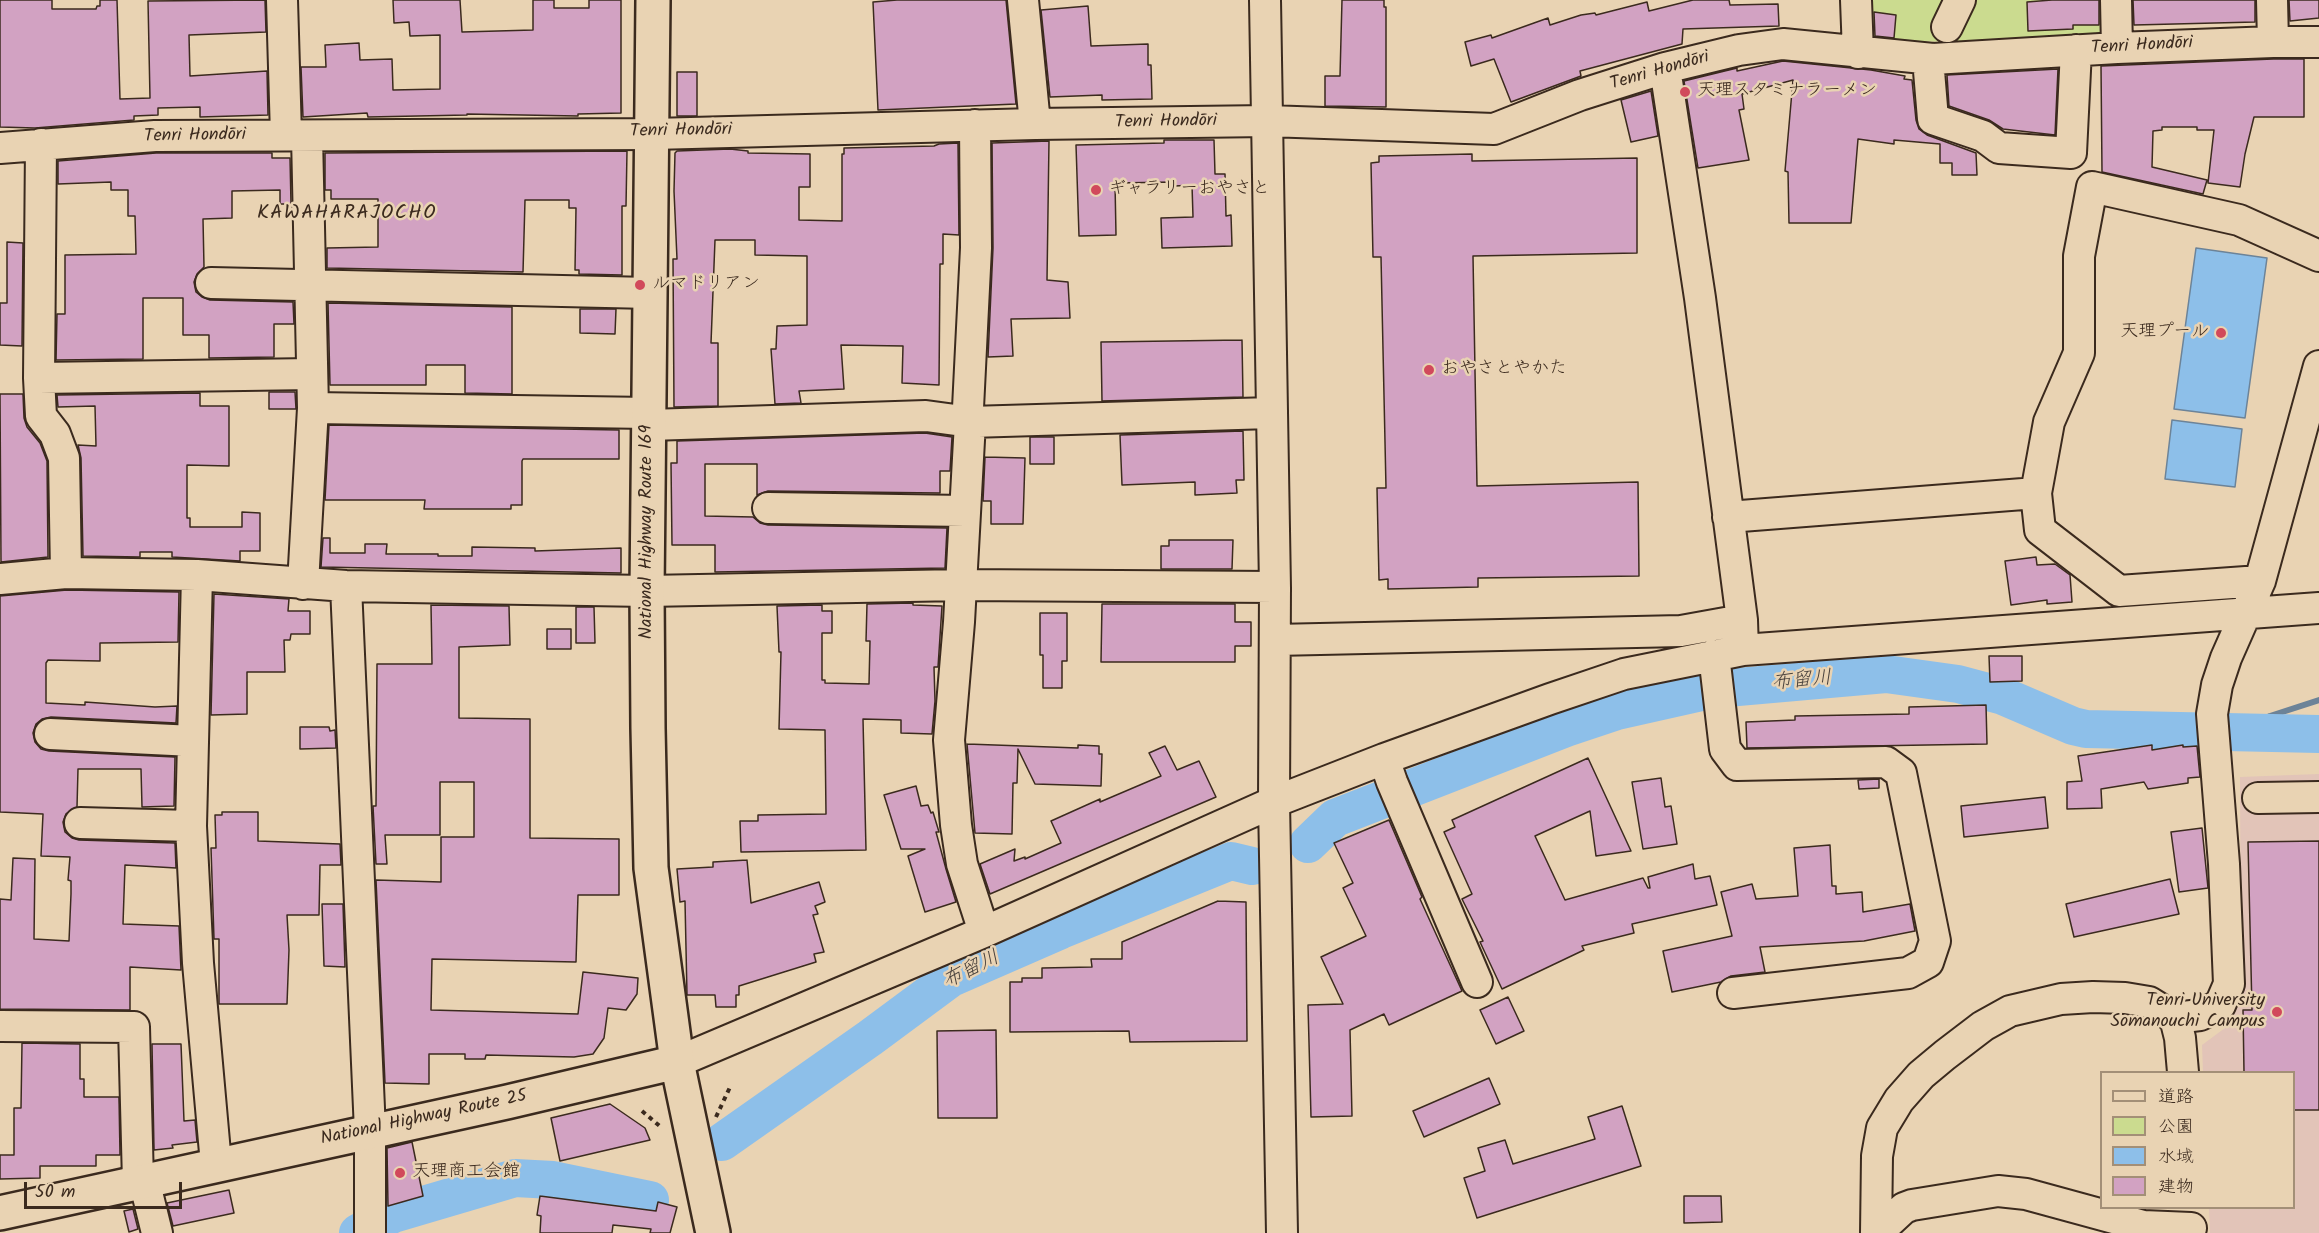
<!DOCTYPE html>
<html>
<head>
<meta charset="utf-8">
<style>
	body { margin:0 }
	#map { position:relative; width:2319px; height:1233px; overflow:hidden; background:#e9d3b3; font-family:Kalam,"Klee One",sans-serif }
	canvas { display:block }
	.legend { position:absolute; left:2100px; top:1071px; width:195px; height:138px; box-sizing:border-box; background:#e9d3b3; border:2px solid #a38f77; margin:0; padding:8px 10px; list-style:none; font-size:18px; color:#3b2a1e }
	.legend li { display:flex; align-items:center; gap:12px; height:30px }
	.legend b { width:30px; border:2px solid #a38f77 }
	.scale { position:absolute; left:24px; top:1182px; width:158px; height:27px; box-sizing:border-box; border:3px solid #3b2a1e; border-top:0; padding-left:8px; font-size:18px; line-height:21px; white-space:nowrap; color:#3b2a1e; -webkit-text-stroke:4px #e9d3b3; paint-order:stroke }
</style>
</head>
<body>
<div id="map">
<canvas width="2319" height="1233"></canvas>
<ul class="legend">
<li><b style="height:8px;background:#e9d3b3"></b>道路</li>
<li><b style="height:16px;background:#cbdb8f"></b>公園</li>
<li><b style="height:16px;background:#8dbfe9"></b>水域</li>
<li><b style="height:16px;background:#d2a2c2"></b>建物</li>
</ul>
<div class="scale">50 m</div>
</div>
<script>
const ctx = document.querySelector('canvas').getContext('2d');
ctx.lineJoin = 'round';
function fill(path, color) { ctx.fillStyle = color; ctx.fill(path, 'evenodd'); }
const toPath = rows => new Path2D(rows.map(r => 'M' + r).join(''));
function strokePath(path, color, width, dash) { ctx.strokeStyle = color; ctx.lineWidth = width; ctx.lineCap = dash ? 'butt' : 'round'; ctx.setLineDash(dash || []); ctx.stroke(path); }
function write(font, color, halo, rows, align = 'center') {
  ctx.font = font + ' Kalam,"Klee One",sans-serif'; ctx.lineWidth = 5; ctx.setLineDash([]); ctx.textBaseline = 'middle'; ctx.strokeStyle = halo; ctx.fillStyle = color; for (const [text, x, y, turn = 0] of rows) {
    ctx.save(); ctx.translate(x, y); ctx.rotate((+turn || 0) * Math.PI / 180); ctx.textAlign = isNaN(turn) ? turn : align; if (halo) ctx.strokeText(text, 0, 0); ctx.fillText(text, 0, 0); ctx.restore();
  }
}
const built = toPath([
	[2319,774,2319,1233,2210,1233,2209,1208,2294,1208,2294,1072,2203,1072,2202,1045,2229,1025,2241,999,2240,777]
]);
const green = toPath([
	[1865,0,2107,0,2108,40,1867,42]
]);
const water = toPath([
	[2196,248,2267,258,2245,418,2174,409,2196,248],
	[2172,420,2242,429,2235,487,2165,479,2172,420]
]);
const stream = toPath([
	[2242,731,2270,716,2319,700]
]);
const river = toPath([
	[1308,844,1335,818,1566,728,1617,711,1715,689,1886,674,1958,684,2003,696,2073,726,2086,729,2319,734],
	[722,1142,870,1038,951,978,1061,930,1231,861,1252,866],
	[358,1233,393,1214,515,1178,553,1180,650,1200]
]);
const building = toPath([
	[0,0,52,0,52,9,96,9,97,6,100,6,100,0,117,0,120,99,150,98,148,1,265,0,266,32,189,35,190,76,267,71,268,115,200,117,200,107,158,108,158,115,134,116,134,120,35,128,0,127,0,0],
	[393,0,460,0,462,32,533,30,533,0,554,0,554,8,589,8,589,0,621,0,621,113,578,114,578,116,467,114,467,115,368,117,367,113,303,117,301,67,326,67,325,45,359,43,360,60,392,59,393,90,440,89,440,35,410,36,409,22,394,23,393,0],
	[897,0,1006,0,1016,104,878,110,873,2,897,0],
	[1342,0,1384,0,1384,7,1386,7,1386,107,1325,106,1325,76,1340,76,1342,0],
	[1693,0,1729,0,1730,5,1778,4,1779,26,1683,29,1682,44,1580,71,1581,76,1511,102,1494,59,1471,66,1465,42,1491,35,1492,38,1548,18,1550,25,1581,15,1595,13,1596,15,1647,2,1649,11,1693,0],
	[2052,0,2099,0,2099,25,2073,25,2073,29,2028,31,2027,2,2052,0],
	[2133,0,2255,0,2255,22,2134,25,2133,0],
	[2289,0,2319,0,2319,18,2290,21,2289,0],
	[1088,6,1091,46,1148,44,1148,65,1151,65,1152,99,1102,100,1102,95,1050,97,1041,10,1088,6],
	[1874,12,1896,15,1894,38,1875,36,1874,12],
	[2273,59,2304,59,2304,117,2254,117,2245,154,2240,187,2208,183,2214,130,2197,130,2197,127,2162,127,2162,130,2153,131,2152,167,2207,180,2203,194,2102,172,2101,66,2273,59],
	[1783,61,1871,70,1905,76,1904,79,1912,80,1916,120,1919,129,1927,135,1976,153,1977,175,1952,175,1952,163,1940,163,1940,144,1894,140,1894,144,1858,139,1851,223,1789,223,1788,172,1785,171,1793,80,1742,94,1744,109,1739,110,1749,160,1698,168,1684,81,1737,68,1737,71,1783,61],
	[2058,69,2055,135,2003,129,1989,120,1949,106,1947,75,2058,69],
	[677,72,697,72,697,116,677,116,677,72],
	[1651,91,1658,136,1631,142,1621,100,1651,91],
	[1164,140,1214,140,1215,174,1225,174,1226,216,1231,215,1232,246,1162,248,1161,218,1193,217,1192,185,1175,186,1175,182,1115,183,1116,235,1079,236,1076,145,1164,143,1164,140],
	[1049,141,1047,280,1068,282,1070,318,1011,319,1013,356,988,357,993,248,992,143,1049,141],
	[958,143,959,235,943,234,943,264,940,264,939,385,902,383,903,346,841,345,844,389,799,391,801,403,775,404,771,349,776,349,777,326,807,325,807,256,755,255,755,240,715,240,711,343,718,343,718,406,674,407,673,259,677,259,674,191,675,153,677,151,730,149,748,151,748,153,810,154,810,187,799,187,799,220,842,221,842,154,844,154,844,148,934,146,939,144,958,143],
	[627,151,626,206,622,206,622,275,579,274,579,270,575,270,576,208,569,208,569,200,525,200,523,272,327,268,327,248,378,247,378,199,331,199,331,190,325,190,325,153,627,151],
	[156,153,272,153,272,158,290,158,291,204,280,204,280,190,232,191,232,218,203,219,204,267,197,274,194,282,196,292,202,297,210,300,293,302,294,324,274,324,274,357,209,358,209,335,183,335,183,298,143,298,143,359,56,360,57,314,65,314,65,255,136,254,135,216,128,216,128,190,111,190,111,182,58,184,58,161,156,153],
	[1472,154,1472,161,1637,158,1637,253,1473,256,1477,486,1638,482,1639,576,1478,578,1478,587,1388,589,1388,579,1379,580,1377,488,1386,488,1381,257,1373,257,1371,163,1379,162,1379,156,1472,154],
	[7,242,23,243,22,346,0,345,0,303,7,303,7,242],
	[328,303,512,307,512,394,465,393,465,365,426,365,426,385,330,385,328,303],
	[580,309,616,309,615,334,580,333,580,309],
	[1242,340,1243,397,1102,401,1101,342,1242,340],
	[269,392,295,392,296,409,269,409,269,392],
	[200,393,200,406,229,406,229,466,187,465,187,518,190,518,190,527,242,527,242,512,260,513,260,551,240,551,240,561,172,557,172,552,140,552,140,557,83,556,81,458,78,445,96,446,95,406,58,407,57,395,200,393],
	[0,394,23,394,24,418,27,427,40,443,47,461,48,557,1,562,0,394],
	[329,425,619,430,619,459,523,459,522,461,522,505,511,505,511,509,424,509,425,500,325,500,329,425],
	[1243,431,1244,480,1236,480,1237,493,1195,495,1195,482,1122,485,1120,435,1243,431],
	[925,433,952,437,950,471,940,471,940,493,768,491,757,495,757,464,705,464,705,516,753,517,760,523,768,525,947,528,945,568,715,572,715,545,672,545,671,463,677,463,677,441,925,433],
	[1030,437,1054,437,1054,464,1030,464,1030,437],
	[985,457,1025,458,1023,524,991,524,991,501,983,501,985,457],
	[323,538,330,538,330,553,365,553,365,544,387,544,386,554,438,554,438,556,472,556,472,547,535,548,535,551,621,548,621,573,321,567,323,538],
	[1169,540,1233,540,1232,569,1161,569,1161,546,1169,546,1169,540],
	[2036,557,2037,565,2055,564,2070,575,2072,602,2047,604,2047,600,2011,605,2005,561,2036,557],
	[67,590,179,592,178,642,100,643,100,661,48,660,46,663,46,703,85,705,85,702,155,707,177,706,176,723,51,717,42,719,36,724,33,733,35,742,41,749,49,751,175,757,174,806,142,807,141,769,78,769,77,807,66,814,63,822,65,832,72,838,79,840,175,843,176,868,125,865,123,924,179,926,181,970,130,967,130,1010,0,1009,0,899,11,900,13,858,35,859,34,939,69,941,71,894,71,881,68,880,70,857,41,856,43,814,0,812,0,596,67,590],
	[214,594,289,599,288,611,310,611,310,634,291,634,290,640,284,640,285,672,247,672,247,714,211,715,214,594],
	[913,603,913,605,942,606,938,667,934,667,935,701,932,734,901,733,901,720,863,719,866,850,741,852,740,821,758,821,758,815,826,814,825,730,779,729,781,652,779,652,777,606,822,605,822,611,832,611,832,633,822,633,822,680,825,680,825,683,869,684,870,641,866,641,867,604,913,603],
	[1102,604,1235,604,1235,622,1251,622,1251,646,1235,646,1235,662,1101,662,1102,604],
	[431,605,509,606,510,645,459,647,459,718,530,719,530,838,619,839,619,895,578,895,576,962,432,959,431,1010,578,1014,583,972,638,978,637,994,626,1010,608,1008,604,1038,593,1054,574,1057,486,1055,485,1059,465,1059,465,1054,429,1054,429,1084,385,1083,376,880,441,882,441,837,474,837,474,782,440,782,440,835,385,835,387,864,376,864,373,806,376,806,377,664,432,664,431,605],
	[576,607,594,607,595,643,576,643,576,607],
	[1040,613,1067,613,1067,661,1062,661,1062,688,1043,688,1043,655,1040,655,1040,613],
	[547,629,571,629,571,649,547,649,547,629],
	[1989,656,2022,656,2022,681,1990,682,1989,656],
	[1986,705,1987,744,1747,748,1746,722,1795,720,1795,716,1909,714,1909,707,1986,705],
	[300,727,329,727,330,731,335,730,336,748,300,749,300,727],
	[967,744,1078,748,1078,745,1099,746,1099,754,1102,754,1101,786,1035,784,1018,749,1017,783,1013,783,1012,834,975,833,967,744],
	[2152,745,2152,750,2183,745,2183,747,2197,746,2200,777,2188,778,2188,783,2148,789,2144,782,2101,789,2102,808,2067,809,2067,782,2082,781,2078,756,2152,745],
	[1165,746,1177,770,1199,761,1216,797,990,894,980,864,1015,849,1014,861,1025,857,1025,859,1061,843,1051,821,1100,799,1100,802,1161,776,1149,753,1165,746],
	[1588,758,1631,851,1596,856,1590,811,1535,836,1565,900,1643,878,1648,888,1650,888,1648,877,1693,864,1695,879,1710,876,1717,905,1632,924,1634,933,1582,946,1584,950,1502,989,1480,942,1483,941,1462,899,1472,894,1444,832,1455,827,1452,820,1588,758],
	[1661,778,1665,807,1671,806,1677,844,1643,849,1632,782,1661,778],
	[1879,779,1879,788,1859,789,1858,780,1879,779],
	[916,786,921,806,928,805,931,813,933,812,939,832,936,832,946,869,956,902,925,912,908,856,925,849,901,849,884,795,916,786],
	[2045,797,2048,828,1964,837,1961,806,2045,797],
	[222,812,258,812,258,841,340,844,341,865,320,865,319,915,287,915,289,950,287,1004,219,1004,219,939,214,939,211,848,216,848,215,815,222,815,222,812],
	[1389,820,1422,897,1420,899,1462,991,1389,1025,1384,1014,1350,1030,1352,1116,1311,1117,1308,1005,1343,1004,1321,957,1366,936,1343,888,1353,883,1334,843,1389,820],
	[2202,828,2208,888,2179,892,2171,832,2202,828],
	[2319,841,2319,1110,2294,1110,2294,1072,2244,1072,2243,1010,2252,1010,2248,842,2319,841],
	[1830,845,1832,886,1836,886,1836,894,1862,892,1863,912,1910,904,1915,931,1864,941,1760,947,1765,972,1731,976,1721,982,1672,992,1663,951,1732,936,1721,892,1752,884,1756,899,1798,896,1794,848,1830,845],
	[747,860,751,903,819,882,825,902,815,906,818,914,813,915,824,952,814,954,816,962,739,986,739,995,736,995,736,1007,716,1007,715,995,687,995,685,901,680,902,677,869,713,867,713,862,747,860],
	[2170,879,2179,914,2074,937,2066,904,2170,879],
	[1218,901,1246,902,1247,1041,1130,1042,1129,1031,1010,1032,1010,982,1022,982,1022,978,1042,978,1042,968,1092,967,1091,959,1122,959,1122,942,1218,901],
	[322,904,343,904,345,967,324,966,322,904],
	[1508,997,1524,1031,1496,1044,1480,1010,1508,997],
	[996,1030,997,1118,938,1118,937,1031,996,1030],
	[22,1043,80,1044,80,1079,84,1079,84,1097,119,1097,120,1155,96,1155,96,1166,40,1166,40,1178,0,1179,0,1155,14,1155,14,1108,21,1108,22,1043],
	[152,1044,181,1044,184,1121,195,1120,197,1142,172,1145,173,1148,154,1150,152,1044],
	[1489,1078,1500,1104,1424,1137,1413,1111,1489,1078],
	[610,1104,645,1128,650,1140,560,1161,551,1118,610,1104],
	[1622,1106,1641,1166,1477,1218,1464,1178,1485,1171,1478,1148,1505,1140,1513,1164,1595,1139,1588,1117,1622,1106],
	[412,1142,423,1196,388,1206,387,1148,412,1142],
	[229,1190,234,1213,173,1226,167,1203,229,1190],
	[540,1196,656,1211,658,1202,677,1207,670,1233,650,1233,651,1229,613,1225,612,1233,540,1233,541,1216,537,1215,540,1196],
	[1684,1196,1721,1196,1722,1222,1684,1223,1684,1196],
	[133,1209,138,1229,129,1232,124,1211,133,1209]
]);
const path = toPath([
	[642,1111,662,1128],
	[716,1117,731,1085]
]);
const minor = toPath([
	[282,0,286,135],
	[1023,0,1035,124],
	[1265,0,1275,587,1274,802,1282,1233],
	[1856,0,1858,53],
	[2116,0,2117,48],
	[2272,0,2273,42],
	[1947,27,1960,0],
	[1928,59,1933,119,1983,136,1999,148,2071,153,2076,50],
	[1665,68,1700,298,1742,620,1743,650],
	[975,125,976,248,968,408,970,422,959,622,949,740,956,825,962,864,984,932],
	[41,144,39,378,41,416,55,434,64,458,66,573],
	[0,148,155,136,653,134,1035,124,1268,121,1494,129,1580,95,1665,68,1739,50,1783,44,1933,59,2117,48,2273,42,2319,42],
	[211,283,650,293],
	[39,378,312,374],
	[313,408,649,413],
	[650,425,926,416,970,422,1271,413],
	[768,508,965,511],
	[1728,517,2036,493],
	[197,575,191,826,198,963,216,1164],
	[0,579,66,573,197,575,346,586,647,591,961,585,1275,587],
	[2260,581,2119,591,2040,530,2036,493,2049,422,2079,353,2079,256,2092,187,2239,220,2319,256],
	[303,584,313,408,307,136],
	[346,586,370,1131,370,1233],
	[1275,640,1681,631,1742,620],
	[1714,655,1725,749,1737,765,1886,762,1901,773,1935,941,1928,962,1908,973,1733,993],
	[50,734,193,741],
	[1384,759,1392,782,1477,982],
	[2258,798,2319,797],
	[80,823,191,826],
	[2175,1018,2200,1015,2220,1005,2229,984,2224,864,2212,714,2217,685,2226,658,2260,581,2319,366],
	[0,1026,134,1027,138,1182],
	[677,1062,984,932,1274,802,1384,759,1550,699,1624,674,1743,650,2319,608],
	[144,1180,157,1233],
	[1876,1233,1877,1156,1882,1128,1899,1100,1921,1075,1945,1055,1983,1026,2010,1011,2061,999,2093,997,2125,998,2149,1002,2175,1018,2180,1038,2183,1072],
	[1877,1233,1904,1208,1912,1205,1998,1191,2026,1194,2143,1226,2191,1228]
]);
const highway = toPath([
	[653,0,647,591,648,728,651,868,677,1062,713,1233],
	[0,1213,507,1102,677,1062]
]);
const markers = [
	[1685,92,6,"#d1495b"],
	[1096,190,6,"#d1495b"],
	[640,285,6,"#d1495b"],
	[2221,333,6,"#d1495b"],
	[1429,370,6,"#d1495b"],
	[2277,1012,6,"#d1495b"],
	[400,1173,6,"#d1495b"]
];
const streetNames = [
	["Tenri Hondōri",2142,47,-3],
	["Tenri Hondōri",1660,72,-16],
	["Tenri Hondōri",1166,123,-1],
	["Tenri Hondōri",681,132,-1],
	["Tenri Hondōri",195,137,-1],
	["National Highway Route 169",648,532,-90],
	["National Highway Route 25",424,1119,-12]
];
const poiNames = [
	["天理スタミナラーメン",1697,92],
	["ギャラリーおやさと",1108,190],
	["ルマドリアン",652,285],
	["天理プール",2209,333,"right"],
	["おやさとやかた",1441,370],
	["Tenri University",2265,1002,"right"],
	["Somanouchi Campus",2265,1023,"right"],
	["天理商工会館",412,1173]
];
const neighbourhoodNames = [
	["KAWAHARAJOCHO",347,215]
];
const waterNames = [
	["布留川",1802,682,-5],
	["布留川",972,971,-26]
];
fill(built, '#e2c4b8');
fill(green, '#cbdb8f');
fill(water, '#8dbfe9');
strokePath(water, '#6c8398', 1.5);
strokePath(stream, '#6c8398', 6);
strokePath(river, '#8dbfe9', 38);
fill(building, '#d2a2c2');
strokePath(building, '#3b2a1e', 1.5);
strokePath(minor, '#3b2a1e', 34);
strokePath(highway, '#3b2a1e', 38);
strokePath(path, '#3b2a1e', 4, [4.5, 4.5]);
strokePath(minor, '#e9d3b3', 30);
strokePath(highway, '#e9d3b3', 33);
for (const [x, y, r, color] of markers) { const dot = new Path2D(); dot.arc(x, y, r, 0, 2 * Math.PI); ctx.fillStyle = color; ctx.fill(dot); strokePath(dot, '#e9d3b3', 2); }
write('18px', '#3b2a1e', '#e9d3b3', streetNames);
write('18px', '#3b2a1e', '#e9d3b3', poiNames, 'left');
ctx.letterSpacing = '1.5px';
write('20px', '#3b2a1e', '#e9d3b3', neighbourhoodNames);
ctx.letterSpacing = '0px';
write('italic 20px', '#47403c', '#e9d3b3', waterNames);
</script>
</body>
</html>
